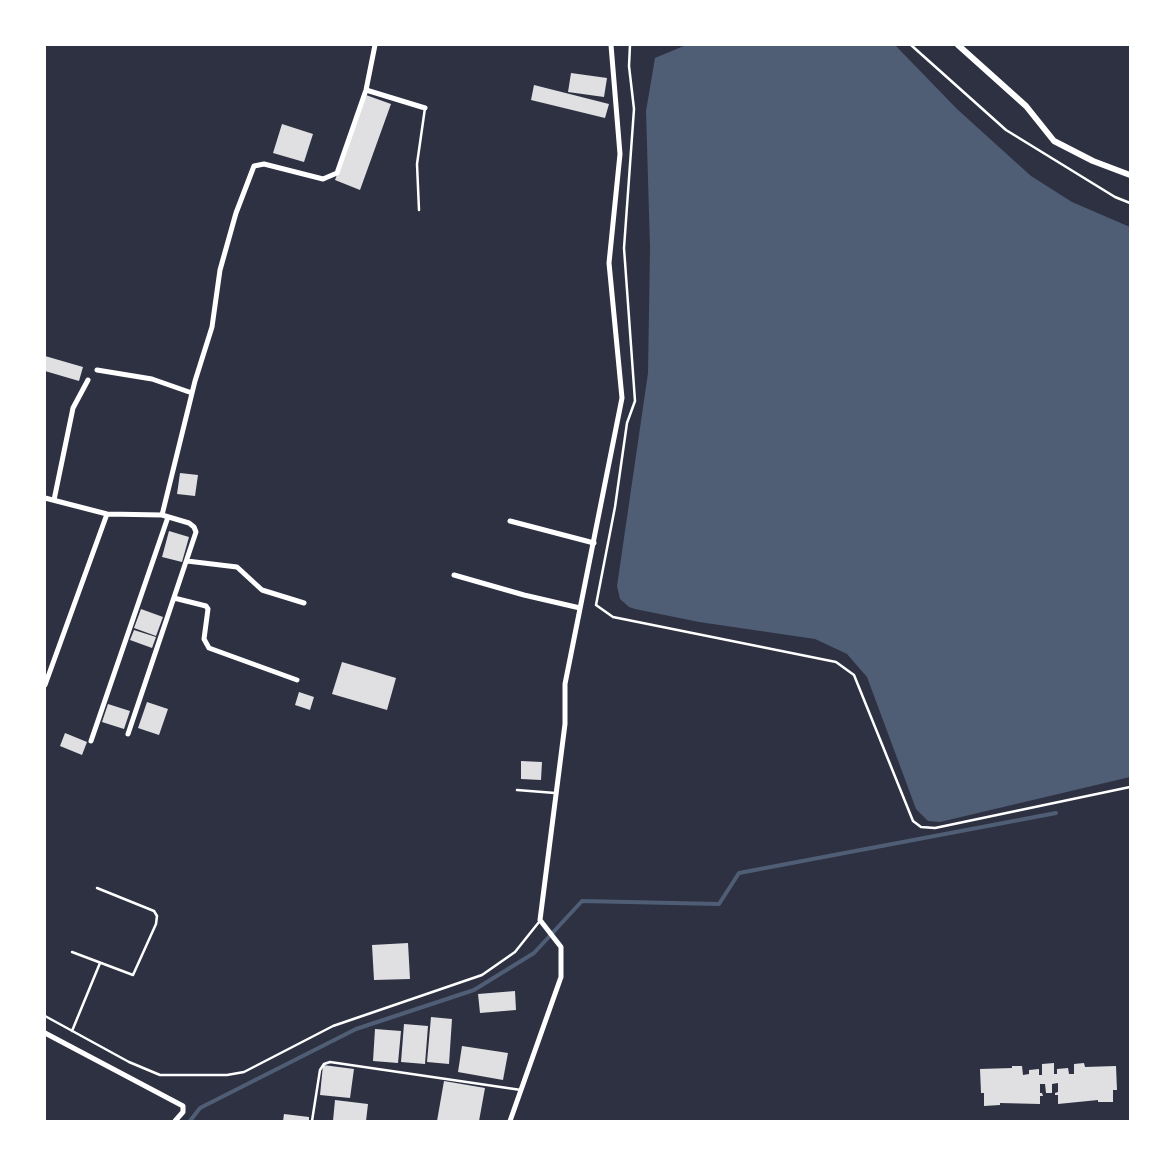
<!DOCTYPE html>
<html>
<head>
<meta charset="utf-8">
<style>
	body { margin:0 }
	#map { position:relative; width:1175px; height:1166px; overflow:hidden; background:#2d3142; font-family:Mulish,sans-serif }
	canvas { display:block }
	.frame { position:absolute; inset:0; border:46px solid #fff; pointer-events:none }
</style>
</head>
<body>
<div id="map">
<canvas width="1175" height="1166"></canvas>
<div class="frame"></div>
</div>
<script>
const ctx = document.querySelector('canvas').getContext('2d');
ctx.lineJoin = 'round';
function fill(path, color) { ctx.fillStyle = color; ctx.fill(path, 'evenodd'); }
const toPath = rows => new Path2D(rows.map(r => 'M' + r).join(''));
function strokePath(path, color, width, dash) { ctx.strokeStyle = color; ctx.lineWidth = width; ctx.lineCap = dash ? 'butt' : 'round'; ctx.setLineDash(dash || []); ctx.stroke(path); }
const water = toPath([
	[686,45,895,45,957,109,1031,176,1072,202,1130,227,1130,777,940,822,928,821,916,809,867,677,847,654,815,639,699,622,635,609,629,607,620,599,617,586,648,373,650,248,646,111,655,58]
]);
const stream = toPath([
	[190,1121,200,1108,356,1029,474,990,534,953,582,901,719,904,739,873,1056,813]
]);
const building = toPath([
	[571,73,607,78,604,97,568,92],
	[534,85,609,104,605,118,531,100],
	[366,95,391,104,360,190,335,180],
	[282,124,313,134,304,162,273,153],
	[45,356,83,367,79,381,45,371],
	[180,473,198,475,195,496,177,494],
	[169,531,189,537,182,562,162,557],
	[141,609,163,617,156,636,134,628],
	[134,630,156,637,152,648,130,640],
	[342,662,396,678,387,710,332,694],
	[299,692,314,697,310,710,295,705],
	[147,702,168,709,159,735,138,728],
	[108,704,130,711,124,729,102,722],
	[65,733,87,742,82,755,60,746],
	[521,761,542,762,541,780,521,779],
	[408,943,410,979,374,980,372,945],
	[515,991,516,1010,480,1013,478,994],
	[431,1017,452,1019,449,1064,427,1062],
	[404,1024,428,1026,425,1064,401,1062],
	[375,1029,401,1031,398,1063,373,1061],
	[462,1046,508,1053,503,1080,458,1072],
	[1054,1063,1054,1074,1057,1074,1057,1069,1068,1068,1069,1074,1074,1074,1074,1064,1084,1063,1085,1067,1116,1066,1117,1090,1113,1090,1113,1102,1098,1102,1098,1100,1058,1104,1058,1095,1055,1095,1055,1093,1058,1092,1058,1083,1052,1084,1052,1093,1046,1093,1045,1084,1040,1084,1040,1093,1042,1093,1043,1096,1040,1096,1040,1104,1000,1103,1000,1105,984,1106,984,1093,981,1093,980,1069,1012,1068,1012,1066,1022,1066,1023,1075,1029,1074,1029,1070,1039,1069,1039,1075,1042,1075,1042,1064],
	[323,1065,354,1069,350,1098,320,1095],
	[444,1081,485,1088,479,1121,437,1121],
	[335,1100,368,1104,366,1121,333,1121],
	[284,1114,309,1117,309,1121,283,1121]
]);
const path = toPath([
	[630,45,629,66,634,109,624,248,635,401,627,423,615,507,596,605,613,617,836,662,854,675,913,821,921,827,935,828,1130,787],
	[911,45,1006,130,1115,197,1130,203]
]);
const service = toPath([
	[419,210,417,164,425,108],
	[517,790,555,793],
	[72,952,133,975,156,924,157,916,154,911,97,888],
	[45,1016,129,1062,160,1075,227,1075,244,1072,333,1026,482,975,515,952,539,922],
	[72,1031,100,963],
	[312,1121,320,1070,324,1064,330,1062,521,1090]
]);
const minor = toPath([
	[366,90,425,108],
	[97,370,152,379,192,393],
	[45,498,107,514,162,515,195,381,212,327,220,270,236,213,254,166,264,164,323,179,337,173,366,90,375,45],
	[54,500,73,408,88,380],
	[510,521,594,543],
	[187,561,237,567,262,590,304,603],
	[454,575,524,595,580,608],
	[174,598,206,606,208,609,204,639,209,648,297,680],
	[45,685,107,514],
	[128,734,196,532,194,527,189,523,162,515],
	[91,741,168,517],
	[45,1033,183,1106,183,1112,175,1121],
	[510,1121,561,977,561,947,540,920,565,724,565,684,622,398,609,263,620,154,611,45]
]);
const tertiary = toPath([
	[958,45,1026,106,1054,141,1093,161,1130,175]
]);
fill(water, '#4f5d75');
strokePath(stream, '#4f5d75', 4);
fill(building, '#e0e0e3');
strokePath(path, '#fff', 2.5);
strokePath(service, '#fff', 2.5);
strokePath(minor, '#fff', 5);
strokePath(tertiary, '#fff', 6);
</script>
</body>
</html>
